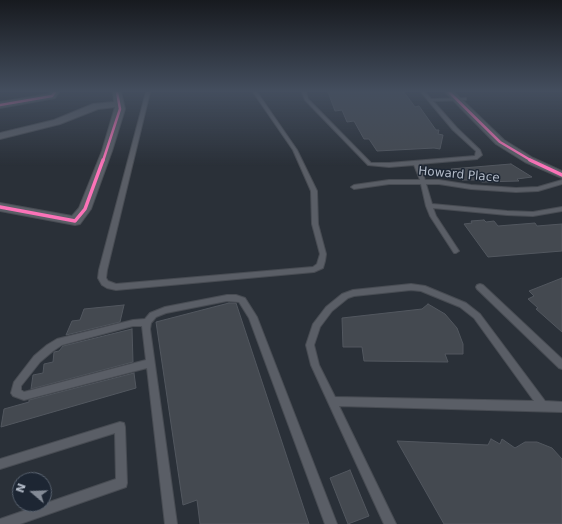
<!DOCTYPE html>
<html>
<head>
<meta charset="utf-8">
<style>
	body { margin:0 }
	#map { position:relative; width:562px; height:524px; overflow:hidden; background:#2a3038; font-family:"DejaVu Sans",sans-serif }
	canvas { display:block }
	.north { position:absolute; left:12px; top:472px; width:40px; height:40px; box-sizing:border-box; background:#1d2633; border:1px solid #59626f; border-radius:50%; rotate:289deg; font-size:11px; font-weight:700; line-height:16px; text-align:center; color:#b4bcc9 }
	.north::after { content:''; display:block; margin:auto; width:14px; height:18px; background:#848b96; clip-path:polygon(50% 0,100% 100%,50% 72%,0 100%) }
</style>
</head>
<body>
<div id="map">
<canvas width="562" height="524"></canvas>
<div class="north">N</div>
</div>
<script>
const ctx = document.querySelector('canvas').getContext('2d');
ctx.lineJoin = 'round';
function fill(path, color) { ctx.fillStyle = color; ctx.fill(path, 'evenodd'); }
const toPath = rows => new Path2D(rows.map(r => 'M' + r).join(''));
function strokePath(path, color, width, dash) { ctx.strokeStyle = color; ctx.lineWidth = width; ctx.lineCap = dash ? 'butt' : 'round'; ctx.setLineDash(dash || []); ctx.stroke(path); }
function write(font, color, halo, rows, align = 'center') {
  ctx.font = font + ' "DejaVu Sans",sans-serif'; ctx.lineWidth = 3; ctx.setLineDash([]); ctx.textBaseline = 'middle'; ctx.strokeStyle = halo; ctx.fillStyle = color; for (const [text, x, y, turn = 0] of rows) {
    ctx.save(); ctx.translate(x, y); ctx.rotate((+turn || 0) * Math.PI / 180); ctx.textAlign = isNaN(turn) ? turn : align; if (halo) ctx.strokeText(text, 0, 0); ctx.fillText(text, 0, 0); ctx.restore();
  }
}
const building = toPath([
	[328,92,404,92,415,107,419,106,436,130,439,130,438,134,443,135,440,149,434,148,377,151,369,139,364,139,354,121,347,122,342,110,335,111,328,92],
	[511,164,532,177,517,179,519,181,482,182,479,180,462,180,451,169,511,164],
	[484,220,486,222,494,221,498,226,535,223,537,226,562,224,562,251,488,257,464,224,472,223,471,221,484,220],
	[562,278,562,332,536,309,538,308,528,299,534,296,529,291,562,278],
	[229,303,236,303,309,524,200,524,197,500,183,505,156,322,229,303],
	[428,304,445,314,457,328,463,344,463,354,445,354,448,362,364,361,362,347,343,347,342,318,422,309,428,304],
	[124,305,120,322,66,335,72,321,80,320,84,309,124,305],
	[132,329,133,362,31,389,33,375,43,373,44,364,53,362,54,352,59,351,63,346,132,329],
	[134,373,136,388,1,427,4,409,29,402,29,400,134,373],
	[491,439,500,444,502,439,515,448,525,442,537,442,552,448,562,459,562,524,444,524,397,441,488,445,491,439],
	[350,470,369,516,348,524,330,478,350,470]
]);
const service = toPath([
	[146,92,150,92,107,270,106,278,108,281,116,284,313,267,317,264,320,254,312,224,311,191,293,150,253,92,257,92,297,150,317,191,318,224,326,254,325,261,323,268,314,272,116,290,107,288,102,285,98,278,99,270,146,92],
	[302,92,306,92,308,99,371,163,389,163,475,156,476,151,453,130,421,92,425,92,431,99,466,98,466,100,465,100,433,101,457,128,480,150,482,155,477,159,419,164,425,180,439,180,471,185,516,188,538,187,562,180,562,184,538,191,516,192,471,189,439,184,426,184,432,204,507,211,533,212,562,207,562,211,533,216,507,215,433,208,436,216,459,251,456,253,454,253,430,216,426,206,421,184,389,184,354,189,351,187,354,185,389,180,420,180,414,165,389,167,368,165,305,100,302,92],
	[411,284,425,286,466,303,480,314,545,401,562,402,562,412,339,406,396,524,384,524,311,365,306,345,313,324,326,307,342,294,353,290,411,284],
	[411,290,421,291,460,307,474,318,534,401,335,397,319,365,314,345,320,327,332,311,348,298,354,296,411,290],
	[480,284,483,285,562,359,562,369,559,368,477,289,476,287,477,285,480,284],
	[227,295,236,295,245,298,257,317,337,524,325,524,249,318,239,302,227,301,166,313,156,317,151,323,150,329,177,524,165,524,147,368,24,400,13,396,11,393,14,382,34,356,47,345,57,339,133,320,145,319,150,313,165,307,227,295],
	[133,326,142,326,146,360,24,392,21,390,21,386,40,362,53,351,62,345,133,326],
	[120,422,124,423,125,427,127,483,126,487,20,524,0,524,0,519,3,518,116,479,115,433,0,469,0,459,120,422]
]);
const minor = toPath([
	[50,92,59,92,55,98,0,108,0,102,49,94,50,92],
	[113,92,121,92,125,109,112,151,91,209,80,224,75,225,0,211,0,203,72,216,79,208,102,151,115,107,98,109,60,124,0,139,0,133,54,120,93,104,114,102,113,92],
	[445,92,454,92,504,140,533,158,562,171,562,178,525,162,496,144,445,92]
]);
const cyclewayFar1 = toPath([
	[449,92,500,142,532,161],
	[0,105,52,96,55,92],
	[103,161,120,109,117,92]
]);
const cycleway = toPath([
	[530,160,562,175],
	[0,207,75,221,85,209,103,160]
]);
const streetNames = [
	["Howard Place",459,175,5]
];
fill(building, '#444950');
strokePath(building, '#52575f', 1);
strokePath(service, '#484c53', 2);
strokePath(minor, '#484c53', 2);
fill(service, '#5a5e66');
fill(minor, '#5a5e66');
strokePath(cyclewayFar1, '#fb73b8', 2.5);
strokePath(cycleway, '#fb73b8', 3.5);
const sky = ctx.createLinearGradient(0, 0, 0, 166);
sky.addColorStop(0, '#171a1f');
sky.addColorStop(0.55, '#444e5e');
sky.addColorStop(1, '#444e5e00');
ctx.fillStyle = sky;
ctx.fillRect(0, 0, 562, 166);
write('12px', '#b4bcc9', '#1d2633', streetNames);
</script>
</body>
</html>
